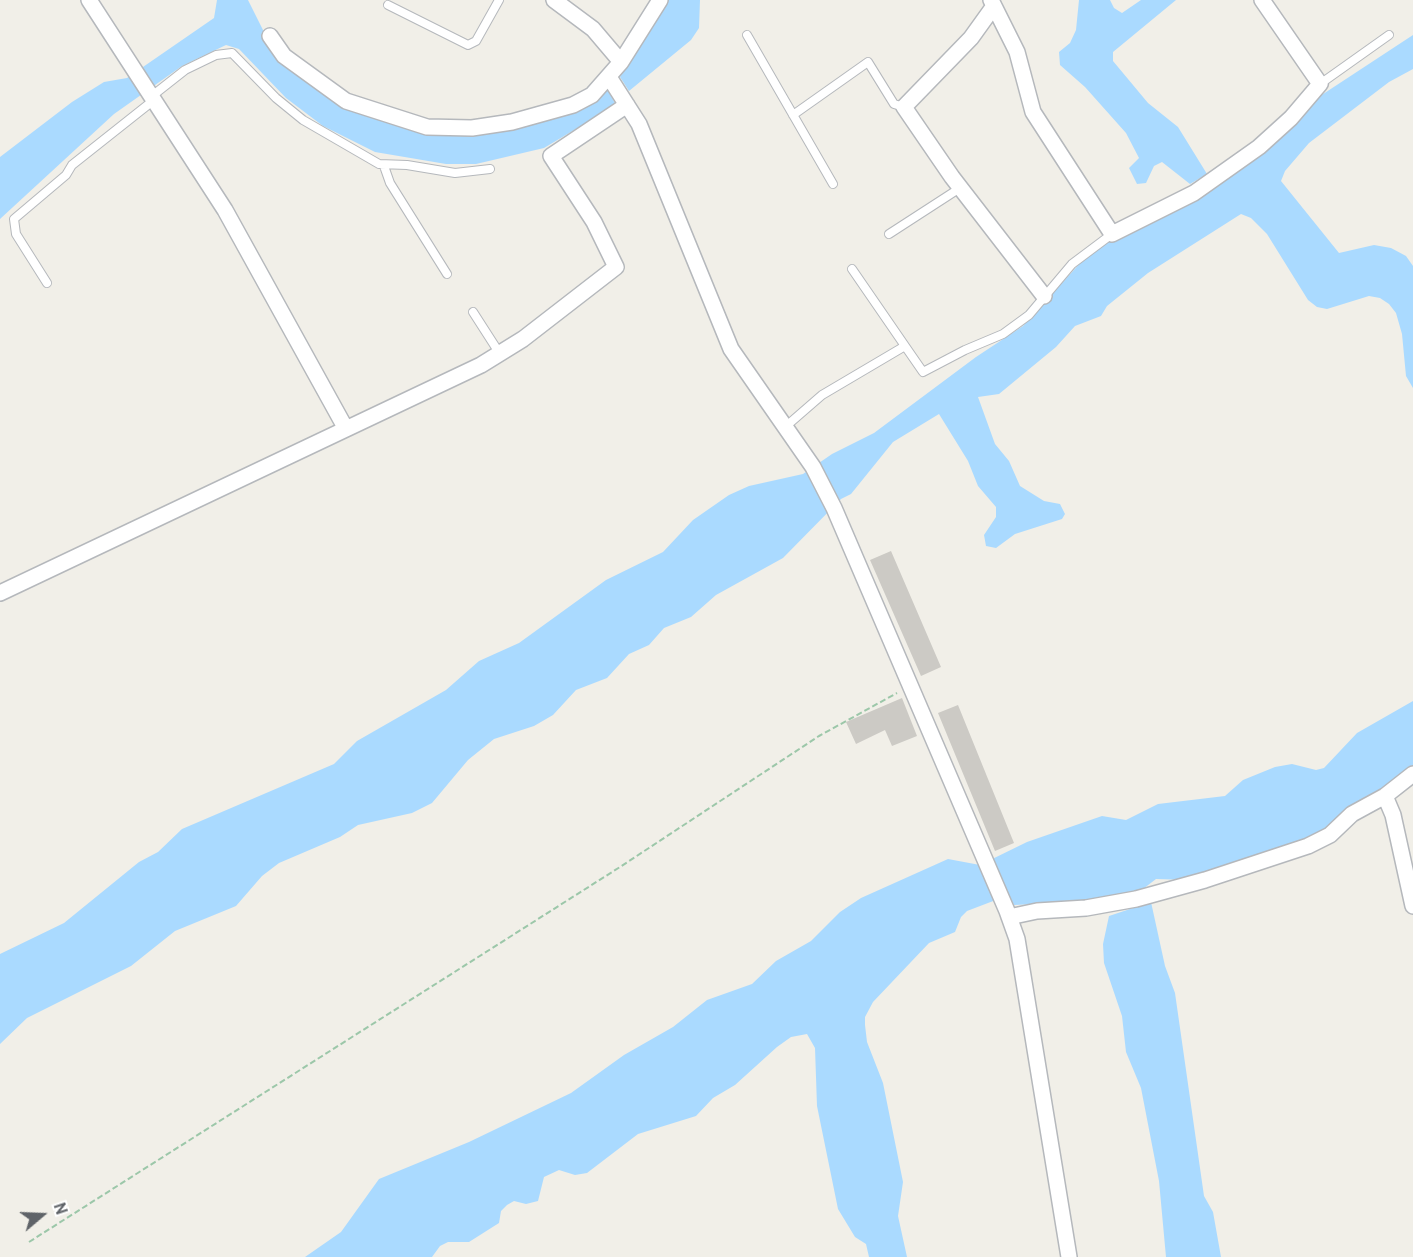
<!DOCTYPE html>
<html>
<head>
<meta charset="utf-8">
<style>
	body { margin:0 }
	#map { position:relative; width:1413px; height:1257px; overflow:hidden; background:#f1efe8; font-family:Overpass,sans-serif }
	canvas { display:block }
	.north { position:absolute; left:12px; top:1185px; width:60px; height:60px; -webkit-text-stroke:4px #fff; paint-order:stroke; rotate:71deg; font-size:16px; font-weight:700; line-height:24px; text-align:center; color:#5f6368 }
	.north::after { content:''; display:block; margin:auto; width:21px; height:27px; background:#5f6368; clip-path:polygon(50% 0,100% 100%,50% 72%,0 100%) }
</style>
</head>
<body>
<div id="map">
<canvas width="1413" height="1257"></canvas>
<div class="north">N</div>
</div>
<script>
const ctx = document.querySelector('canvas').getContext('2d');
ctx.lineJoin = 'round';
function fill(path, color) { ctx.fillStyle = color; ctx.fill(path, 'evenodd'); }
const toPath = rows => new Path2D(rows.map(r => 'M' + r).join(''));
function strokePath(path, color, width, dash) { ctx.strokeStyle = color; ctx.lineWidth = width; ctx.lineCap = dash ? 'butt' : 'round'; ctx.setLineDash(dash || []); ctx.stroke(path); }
const water = toPath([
	[217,0,248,0,272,48,336,99,451,131,607,89,616,105,544,148,476,164,446,164,375,152,323,126,286,98,239,49,226,45,182,66,114,114,0,219,0,157,72,102,104,82,127,78,214,18],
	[665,0,700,0,699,28,691,40,629,91,620,77],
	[1079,0,1110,0,1114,8,1122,13,1141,0,1176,0,1113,52,1113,61,1148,103,1178,127,1207,174,1190,184,1162,162,1154,166,1146,183,1137,184,1129,168,1139,158,1126,133,1085,87,1060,65,1059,52,1070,43,1076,30],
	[1413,35,1413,69,1389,82,1309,143,1285,171,1281,181,1339,253,1374,245,1391,248,1406,256,1413,266,1413,388,1406,376,1402,334,1396,313,1389,304,1380,298,1369,296,1327,309,1317,307,1308,300,1267,234,1251,218,1241,214,1148,273,1107,306,1101,316,1075,326,1056,347,999,394,978,397,995,444,1009,461,1020,486,1044,501,1060,504,1065,514,1062,519,1015,534,996,548,986,546,984,535,996,517,996,507,978,486,968,461,939,414,893,442,851,494,841,499,783,558,716,595,691,617,664,628,649,645,629,654,607,678,576,690,553,715,534,726,494,739,468,760,432,803,412,813,358,825,340,837,279,863,262,876,236,906,175,931,131,966,27,1018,0,1044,0,954,64,923,139,862,158,852,182,829,334,764,357,741,446,690,479,661,519,643,606,580,663,552,693,520,729,495,749,486,803,474,832,454,874,433,976,357,1023,326,1082,261,1116,236,1200,199,1287,127,1314,100],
	[1413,701,1413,768,1326,833,1189,880,1156,879,1143,889,1102,901,1014,905,1009,895,967,911,961,917,955,932,929,943,873,1002,865,1017,865,1025,867,1042,883,1083,903,1182,898,1216,907,1257,869,1257,866,1244,855,1237,838,1209,817,1106,815,1048,807,1034,791,1037,777,1047,735,1085,713,1098,696,1116,638,1134,587,1173,575,1175,559,1170,544,1177,538,1201,526,1204,514,1201,507,1205,501,1211,499,1223,469,1242,448,1242,440,1246,432,1257,305,1257,341,1232,379,1179,469,1142,571,1093,624,1055,673,1027,707,1000,752,984,776,961,811,941,840,912,861,898,948,859,980,865,1027,842,1102,816,1126,820,1158,804,1225,796,1243,780,1275,767,1292,764,1316,770,1324,768,1357,733],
	[1151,902,1165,966,1175,993,1204,1196,1213,1212,1221,1257,1166,1257,1159,1181,1141,1088,1126,1052,1122,1016,1104,963,1103,944,1109,916]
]);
const building = toPath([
	[891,551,941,667,921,676,870,560],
	[902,698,917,736,892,746,885,730,856,744,846,722],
	[958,705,1014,843,995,851,938,713]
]);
const path = toPath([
	[29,1242,620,867,819,736,897,693]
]);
const lane = toPath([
	[388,5,468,45,476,41,499,0],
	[747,35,833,184],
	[1320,84,1389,35],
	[152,96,185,70,216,55,232,53,276,98,303,120,379,164,407,165,455,173,490,169],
	[793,115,868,62,894,104,904,107],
	[384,166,390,183,447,274],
	[889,234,960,188],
	[852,269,905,346],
	[47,283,16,234,14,219,66,175,72,165,154,100],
	[473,312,500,354],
	[784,428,822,395,905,346,923,372,965,350,1003,334,1029,315,1072,264,1112,234]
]);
const street = toPath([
	[89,0,225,210,346,429],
	[554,0,593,29,621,62],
	[991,0,1017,52,1033,112,1112,234,1194,193,1259,147,1291,118,1320,84,1262,0],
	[994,6,971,38,904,107,952,177,1044,296],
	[270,36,284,56,346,101,427,127,472,128,512,122,573,105,592,95,621,62,660,0],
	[609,77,639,124,731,349,813,467,834,508,1007,911,1017,939,1069,1257],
	[0,593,481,365,523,339,616,267,594,222,551,156,627,105],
	[1385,796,1393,815,1413,906],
	[1009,917,1037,911,1086,908,1136,899,1205,880,1308,846,1330,835,1352,814,1385,796,1413,774]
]);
fill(water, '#aadaff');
fill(building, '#cccac5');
strokePath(lane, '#b5b8bc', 10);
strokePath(street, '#b5b8bc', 18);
strokePath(path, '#9cc7a9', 2, [6, 3]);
strokePath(lane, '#fff', 8);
strokePath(street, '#fff', 15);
</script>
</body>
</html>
